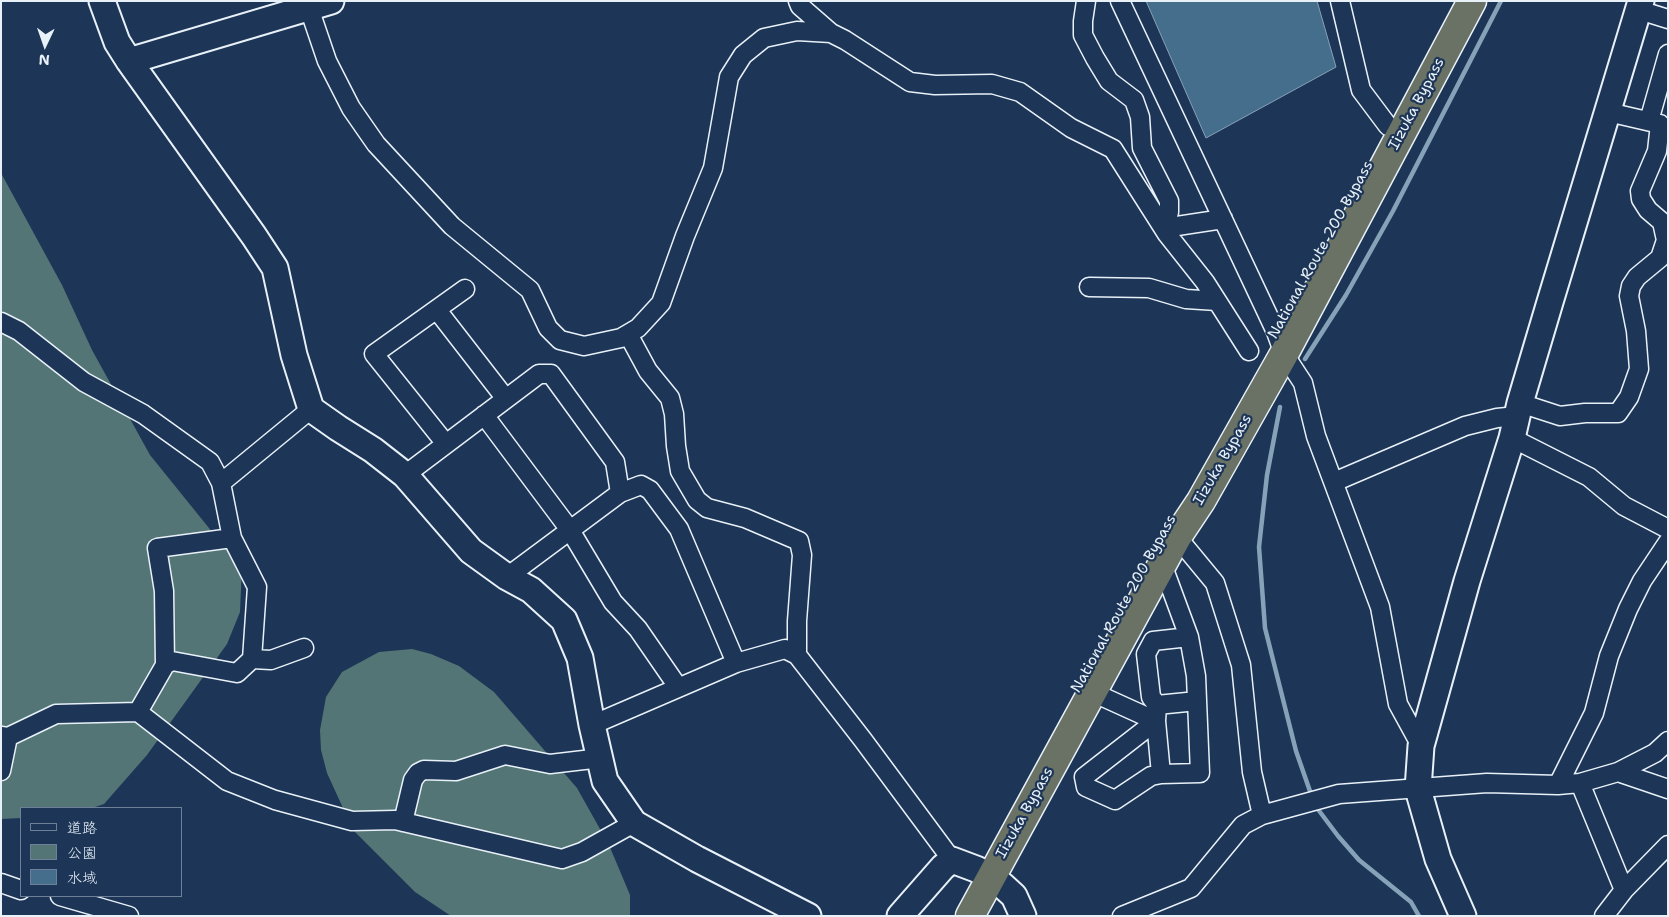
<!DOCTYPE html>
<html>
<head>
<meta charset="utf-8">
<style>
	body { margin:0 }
	#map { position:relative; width:1669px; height:917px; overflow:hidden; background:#1d3557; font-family:"Shantell Sans","Klee One",sans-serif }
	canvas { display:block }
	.frame { position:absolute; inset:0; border:2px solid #e8f1f8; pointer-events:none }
	.legend { position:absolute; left:20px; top:807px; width:162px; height:90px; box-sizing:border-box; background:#1d3557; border:1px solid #6e8097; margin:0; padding:6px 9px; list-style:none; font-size:15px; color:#e8f1f8 }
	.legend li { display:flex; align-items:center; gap:10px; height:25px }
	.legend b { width:25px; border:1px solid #6e8097 }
	.north { position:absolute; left:20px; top:20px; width:50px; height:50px; -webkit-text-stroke:4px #1d3557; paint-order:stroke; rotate:183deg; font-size:14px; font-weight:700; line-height:20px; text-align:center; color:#e8f1f8 }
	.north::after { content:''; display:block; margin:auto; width:18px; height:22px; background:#e8f1f8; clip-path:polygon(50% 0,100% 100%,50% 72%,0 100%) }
</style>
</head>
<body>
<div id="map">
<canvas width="1669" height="917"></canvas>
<div class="frame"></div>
<ul class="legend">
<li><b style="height:6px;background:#1d3557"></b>道路</li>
<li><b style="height:14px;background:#537575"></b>公園</li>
<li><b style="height:14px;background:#456e8d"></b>水域</li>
</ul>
<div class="north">N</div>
</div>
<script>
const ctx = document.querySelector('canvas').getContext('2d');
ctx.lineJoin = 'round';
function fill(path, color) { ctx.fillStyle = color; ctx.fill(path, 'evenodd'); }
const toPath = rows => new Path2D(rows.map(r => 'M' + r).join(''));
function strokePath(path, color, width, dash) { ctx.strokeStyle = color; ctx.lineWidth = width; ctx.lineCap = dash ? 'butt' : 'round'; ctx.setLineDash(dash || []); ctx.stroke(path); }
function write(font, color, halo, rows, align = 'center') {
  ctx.font = font + ' "Shantell Sans",sans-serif'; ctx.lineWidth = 4.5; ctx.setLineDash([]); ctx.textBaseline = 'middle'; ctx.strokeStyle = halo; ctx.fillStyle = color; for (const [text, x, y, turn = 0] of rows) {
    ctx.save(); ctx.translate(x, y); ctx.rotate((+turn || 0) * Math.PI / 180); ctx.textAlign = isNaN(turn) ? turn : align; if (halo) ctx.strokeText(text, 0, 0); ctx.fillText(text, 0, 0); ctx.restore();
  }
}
const green = toPath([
	[1,173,62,285,92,350,150,455,213,533,235,552,242,565,240,612,227,644,147,755,104,804,92,808,21,808,21,818,1,819],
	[412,649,431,654,459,666,494,692,577,788,609,845,630,895,630,916,451,916,415,892,353,830,327,773,321,750,320,730,326,697,342,672,379,652]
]);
const water = toPath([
	[1146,1,1317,1,1336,67,1206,138,1146,1]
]);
const stream = toPath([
	[1305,359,1346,295,1393,211,1501,1],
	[1280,407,1267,475,1259,547,1265,628,1296,751,1312,797],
	[1314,804,1338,836,1359,860,1411,902,1419,916]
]);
const street = toPath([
	[798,1,800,6,831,33,845,40,910,82,935,85,992,84,1020,92,1071,128,1113,149,1167,234,1205,282,1249,351],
	[1086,1,1083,21,1083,35,1095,58,1109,81,1134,100,1140,117,1142,148,1169,201,1169,212,1164,228,1223,219],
	[1120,1,1276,332,1284,354,1303,383,1316,436,1380,607,1398,704,1421,746],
	[1340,1,1361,90,1388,126],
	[309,8,327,61,351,108,376,144,452,226,530,290,548,328,560,340,584,346,621,338,638,328,661,303,685,236,713,168,729,77,743,55,764,38,797,31,831,33],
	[1639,10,1668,19],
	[1608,112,1660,124],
	[1649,121,1668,54],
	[1089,287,1149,288,1186,299,1217,301],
	[437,310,506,399],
	[1,322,19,331,84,382,143,414,210,462,221,483,232,538,257,587,252,659],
	[628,334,648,371,670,398,674,414,676,446,680,471,697,500,707,508,745,518,799,541,802,555,797,621,797,655],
	[1520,403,1560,416,1585,413,1618,413,1629,397,1639,369,1636,331,1629,296,1631,286,1637,277,1660,258,1666,240,1662,222,1648,210,1641,199,1640,191,1657,151,1660,124],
	[484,415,570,530,613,602,638,629,678,687],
	[1512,438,1589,477,1624,506,1668,529],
	[446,444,374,354,465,289],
	[405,475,539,374,551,374,615,462,620,493],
	[1334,482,1465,426,1497,418,1517,416],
	[221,483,311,409],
	[1177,537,1215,583,1241,665,1252,772,1262,815],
	[507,577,620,493,641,485,650,490,679,529,736,663],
	[165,665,164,591,157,548,232,538],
	[1092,692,1156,721,1161,774,1200,773,1196,676,1189,637,1162,564],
	[1157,705,1151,697,1146,654,1153,641,1189,637],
	[138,712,165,665,172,661,237,673,252,659,271,660,304,648],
	[592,725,736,663,785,649,797,655,863,740,952,860],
	[1,736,8,737,56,714,138,712,227,781,275,800,352,821,395,820,562,859,582,852,634,823],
	[1,771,8,737],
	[1618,772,1668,789],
	[1161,774,1151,776,1115,800,1086,787,1084,777,1156,721,1157,705,1197,701],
	[1580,783,1624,890],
	[1558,785,1594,713,1609,656,1628,609,1642,581,1668,542],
	[403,822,413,780,418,773,424,770,456,771,505,755,550,764,601,758],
	[1,883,21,890],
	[60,896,129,916],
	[1122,916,1191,888,1243,825,1262,815,1339,794,1487,783,1558,785,1580,783,1618,772,1655,753,1668,741],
	[1604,916,1624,890,1668,845]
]);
const secondary = toPath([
	[102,1,117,42,129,61,254,236,275,268,294,355,311,409,338,428,373,450,405,475,471,551,507,577,531,590,564,620,580,658,592,725,605,781,634,823,697,859,808,916],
	[129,61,331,1],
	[900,916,943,867,952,860,976,869,990,876,1002,885,1014,896,1023,916],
	[1463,916,1438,859,1418,789,1421,746,1467,581,1512,438,1520,403,1550,302,1641,1]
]);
const highway = toPath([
	[970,916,1177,537,1201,501,1284,354,1472,1]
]);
const streetNames = [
	["Iizuka Bypass",1417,104,-62],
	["National Route 200 Bypass",1321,250,-61],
	["Iizuka Bypass",1223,460,-60],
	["National Route 200 Bypass",1124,604,-61],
	["Iizuka Bypass",1025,813,-61]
];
fill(green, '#537575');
fill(water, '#456e8d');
strokePath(water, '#86a2b8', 1);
strokePath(stream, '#86a2b8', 4.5);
strokePath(street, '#e8f1f8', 21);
strokePath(secondary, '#e8f1f8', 29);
strokePath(highway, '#e8f1f8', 31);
strokePath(street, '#1d3557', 18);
strokePath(secondary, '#1d3557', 25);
strokePath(highway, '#6a7266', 28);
write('15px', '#e8f1f8', '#1d3557', streetNames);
</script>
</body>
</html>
